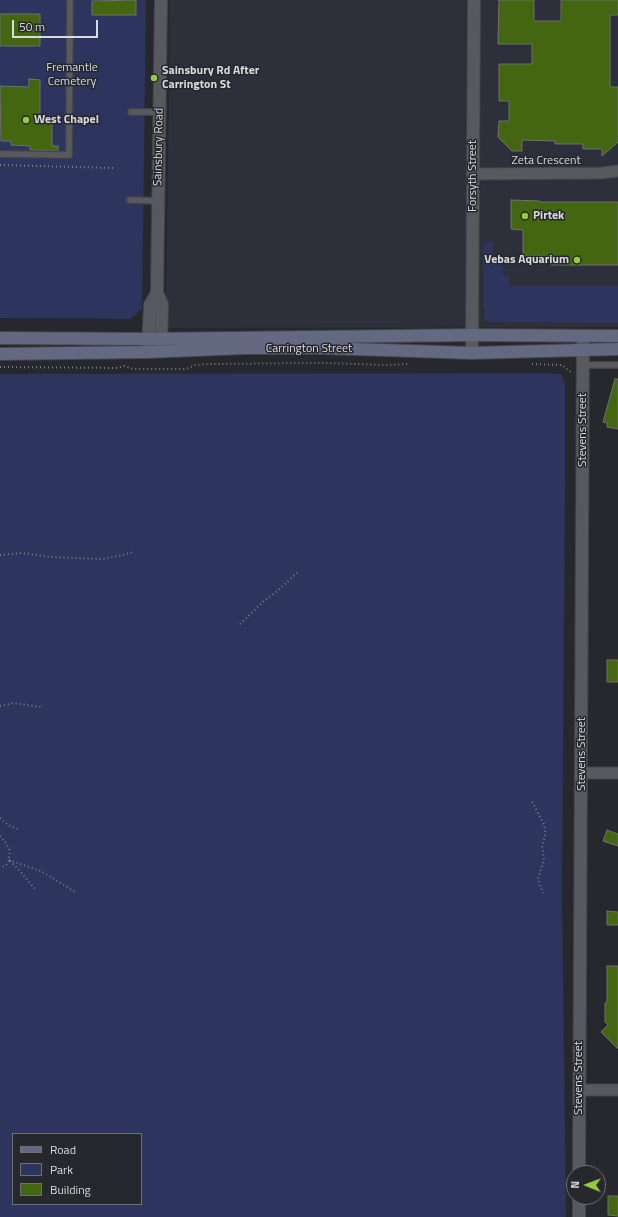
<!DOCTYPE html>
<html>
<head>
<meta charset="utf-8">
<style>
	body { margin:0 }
	#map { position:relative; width:618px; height:1217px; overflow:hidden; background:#27282d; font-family:"Titillium Web",sans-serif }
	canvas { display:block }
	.legend { position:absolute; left:12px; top:1133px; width:130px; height:72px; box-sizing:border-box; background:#27282d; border:1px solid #6e6f73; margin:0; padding:5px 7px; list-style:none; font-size:12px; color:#d9dadd }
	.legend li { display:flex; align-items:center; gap:8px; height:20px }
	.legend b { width:20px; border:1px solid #6e6f73 }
	.north { position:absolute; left:566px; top:1165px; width:40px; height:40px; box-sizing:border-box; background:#27282d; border:1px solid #6e6f73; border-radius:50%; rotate:271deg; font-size:11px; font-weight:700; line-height:16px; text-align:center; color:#d9dadd }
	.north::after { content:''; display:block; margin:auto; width:14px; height:18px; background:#92cd3e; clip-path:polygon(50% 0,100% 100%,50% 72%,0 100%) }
	.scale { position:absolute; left:12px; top:20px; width:86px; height:18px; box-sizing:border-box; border:2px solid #d9dadd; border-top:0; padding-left:5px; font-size:12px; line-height:14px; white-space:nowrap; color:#d9dadd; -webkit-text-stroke:3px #27282d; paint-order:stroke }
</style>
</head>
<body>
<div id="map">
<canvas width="618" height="1217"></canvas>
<ul class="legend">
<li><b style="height:5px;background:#646982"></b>Road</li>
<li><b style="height:11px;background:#2d345e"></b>Park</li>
<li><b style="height:11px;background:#456611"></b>Building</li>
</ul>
<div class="north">N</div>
<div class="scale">50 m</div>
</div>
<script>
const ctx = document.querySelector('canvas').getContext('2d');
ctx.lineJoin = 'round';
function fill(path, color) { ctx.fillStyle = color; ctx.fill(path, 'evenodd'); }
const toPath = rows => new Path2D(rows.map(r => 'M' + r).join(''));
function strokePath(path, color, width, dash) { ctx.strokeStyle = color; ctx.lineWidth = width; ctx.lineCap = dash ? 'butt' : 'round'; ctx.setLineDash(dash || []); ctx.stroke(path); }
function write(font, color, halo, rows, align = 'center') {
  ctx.font = font + ' "Titillium Web",sans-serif'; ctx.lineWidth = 3; ctx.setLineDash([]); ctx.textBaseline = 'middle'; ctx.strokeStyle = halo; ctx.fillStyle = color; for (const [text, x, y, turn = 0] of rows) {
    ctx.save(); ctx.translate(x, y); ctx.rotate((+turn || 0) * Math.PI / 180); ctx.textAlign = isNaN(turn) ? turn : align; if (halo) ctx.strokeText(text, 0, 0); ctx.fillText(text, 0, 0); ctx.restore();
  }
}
const built = toPath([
	[170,0,618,0,618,327,166,328]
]);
const green = toPath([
	[0,0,146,0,142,309,130,319,0,318],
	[485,242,493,242,492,261,503,262,503,276,509,276,509,286,618,286,618,323,491,322,487,321,484,318,485,316,485,309,483,307,483,246],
	[544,373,561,374,565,384,565,479,562,894,566,1217,0,1217,0,374],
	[13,1134,141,1134,141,1204,13,1204]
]);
const building = toPath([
	[136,0,136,15,92,15,92,1,136,0],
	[499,0,534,0,534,21,561,21,561,0,618,0,618,15,610,15,610,87,618,87,618,142,602,156,602,149,583,149,583,144,555,144,555,141,522,140,522,151,512,151,498,137,499,121,509,121,509,101,499,101,499,64,532,64,532,44,498,44,499,0],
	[0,14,40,14,40,46,0,46,0,14],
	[29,79,40,80,40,118,52,118,52,146,58,146,58,151,30,150,30,146,11,145,11,141,1,141,0,86,29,87,29,79],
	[511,200,540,201,540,202,618,202,618,265,551,265,550,256,523,255,523,230,511,229,511,200],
	[615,379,618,379,618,429,607,427,607,423,603,422,615,379],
	[607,660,618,660,618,682,607,682,607,660],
	[607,830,618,834,618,846,603,841,607,830],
	[607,911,618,912,618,925,607,925,607,911],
	[607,966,618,966,618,1049,601,1032,608,1025,605,1022,605,1003,607,1002,607,966],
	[608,1196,618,1196,618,1216,608,1215,608,1196]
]);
const path = toPath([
	[0,165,113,168],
	[532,364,562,365,571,372],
	[0,367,117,368,124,366,133,369,186,369,195,365,210,364,323,363,387,365,409,364],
	[0,555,22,553,50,557,102,559,123,555,133,552],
	[240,624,264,601,275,593,299,571],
	[0,706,13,703,41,707],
	[532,802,544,824,545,830,545,836,542,846,544,860,538,879,543,893],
	[0,818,8,825,18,829],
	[0,836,6,843,10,851,8,863,5,866,0,867],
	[9,860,41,871,75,892],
	[10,861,19,870,36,890]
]);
const service = toPath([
	[131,112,160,112],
	[0,154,69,155,70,0],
	[130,200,158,201],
	[583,365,618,365]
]);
const minor = toPath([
	[473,174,602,173,618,171],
	[582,773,618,773],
	[579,1090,618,1090]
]);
const tertiary = toPath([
	[161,0,157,293,162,304,161,351],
	[148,352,150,305,157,293],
	[472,353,474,0],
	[579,1173,583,336],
	[579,1217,579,1197]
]);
const secondary = toPath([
	[0,338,149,339,472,335,618,336],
	[0,354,148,352,244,348,323,348,472,353,618,349]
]);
const markers = [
	[154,78,4,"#92cd3e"],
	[26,120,4,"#92cd3e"],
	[525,216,4,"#92cd3e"],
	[577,260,4,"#92cd3e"]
];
const parkNames = [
	["Fremantle",72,68],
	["Cemetery",72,82]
];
const poiNames = [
	["Sainsbury Rd After",162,71],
	["Carrington St",162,85],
	["West Chapel",34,120],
	["Pirtek",533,216],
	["Vebas Aquarium",569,260,"right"]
];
const streetNames = [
	["Sainsbury Road",159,147,-89],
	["Zeta Crescent",546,161],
	["Forsyth Street",473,176,-90],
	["Carrington Street",309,349],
	["Stevens Street",583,430,-90],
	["Stevens Street",582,754,-90],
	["Stevens Street",579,1078,-90]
];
fill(built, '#2d303a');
fill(green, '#2d345e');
fill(building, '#456611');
strokePath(building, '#6e716c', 1);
strokePath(service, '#444549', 8);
strokePath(minor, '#444549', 13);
strokePath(tertiary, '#444549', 14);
strokePath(secondary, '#444549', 14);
strokePath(path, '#7c7d81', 2, [1, 3]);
strokePath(service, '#58595e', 5.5);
strokePath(minor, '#58595e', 11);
strokePath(tertiary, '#58595e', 12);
strokePath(secondary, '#646982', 12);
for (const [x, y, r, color] of markers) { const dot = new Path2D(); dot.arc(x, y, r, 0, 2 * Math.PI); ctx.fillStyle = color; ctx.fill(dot); strokePath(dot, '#27282d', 1.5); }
write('12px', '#d4daef', '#27282d', parkNames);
write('bold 12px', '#d9dadd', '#27282d', poiNames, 'left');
write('12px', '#d9dadd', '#27282d', streetNames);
</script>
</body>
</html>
